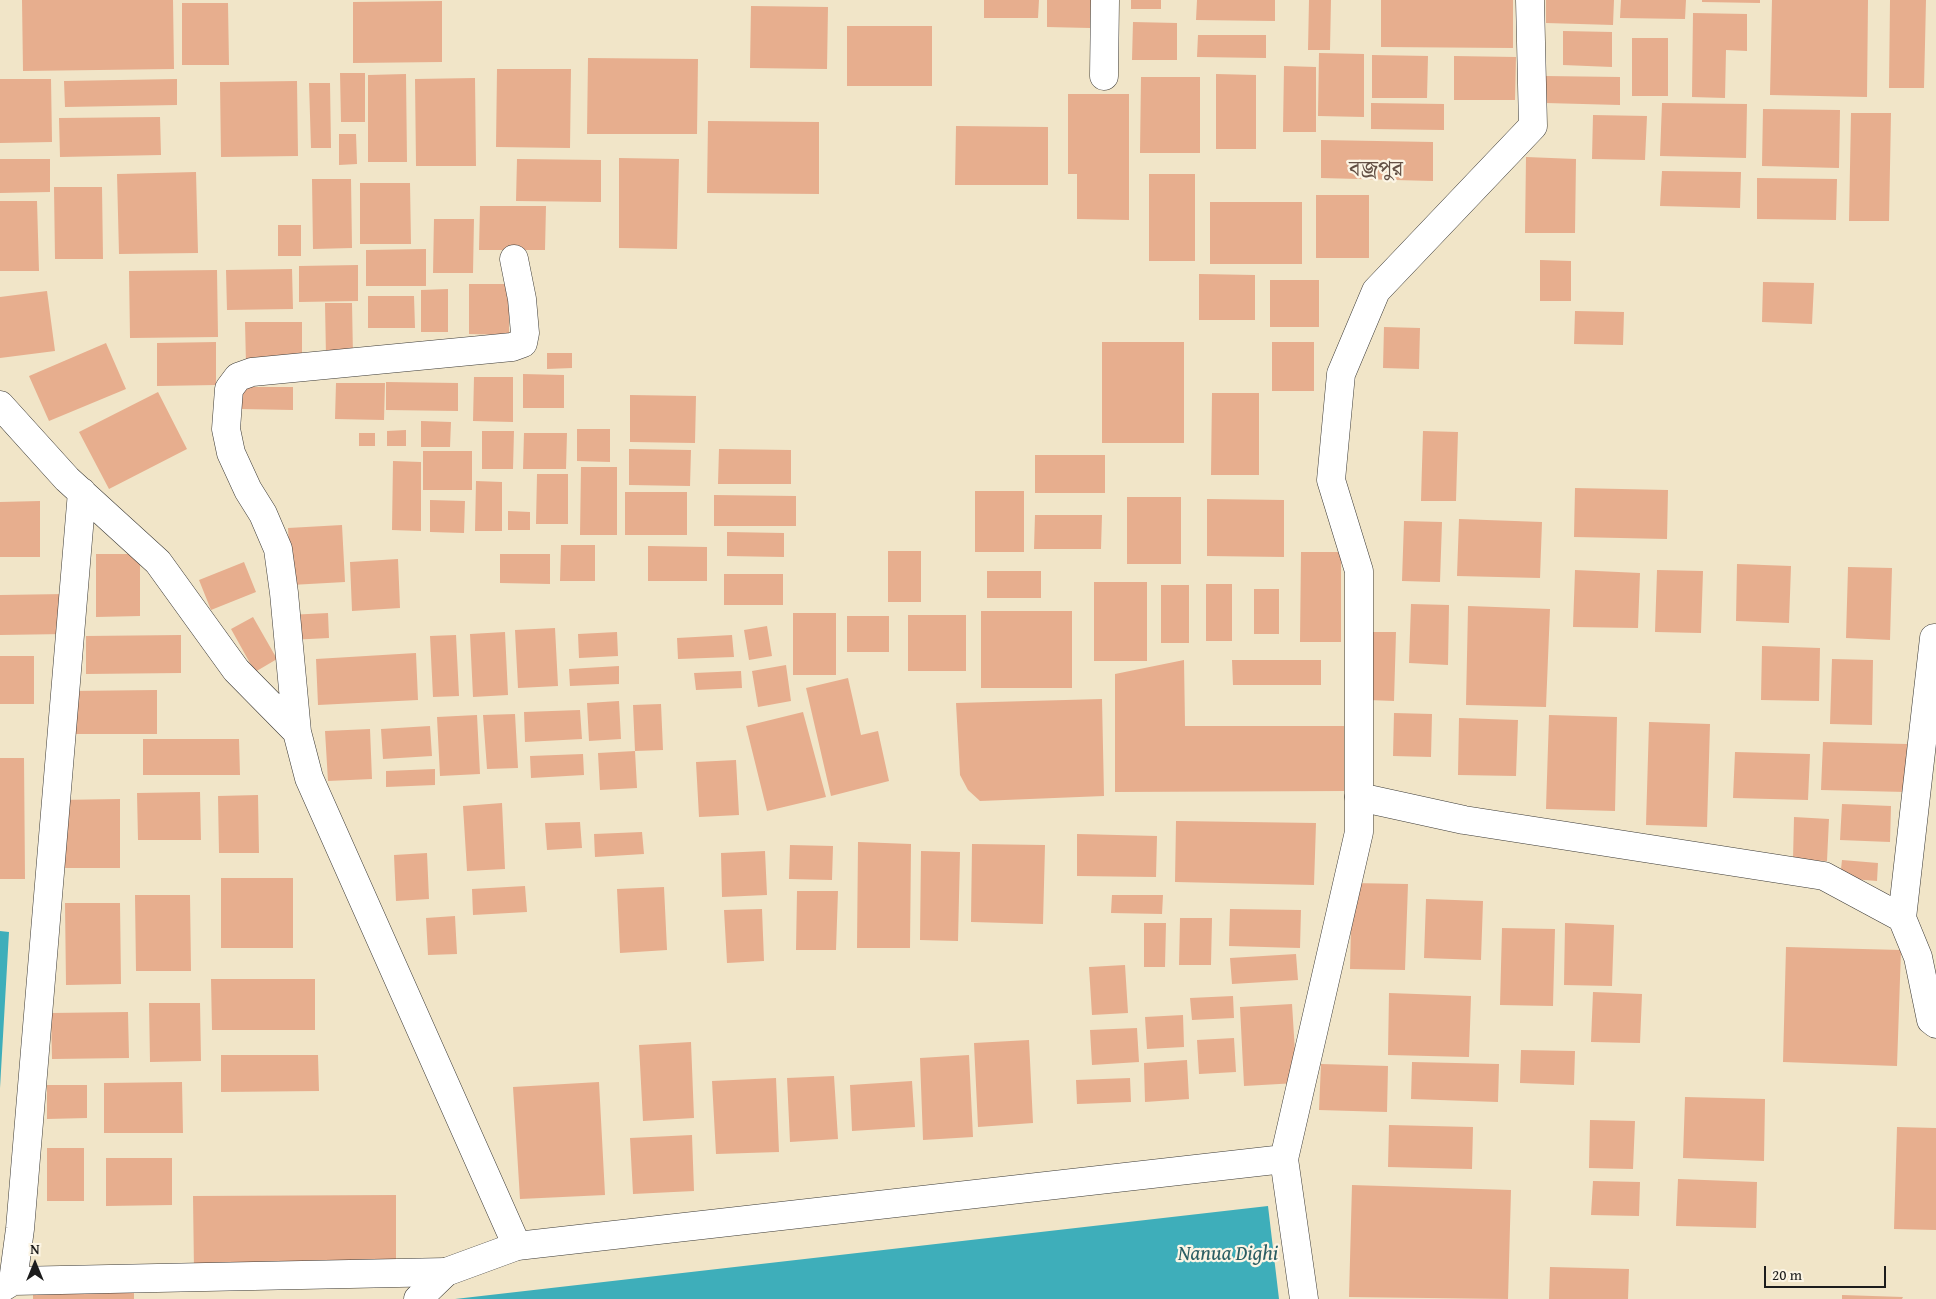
<!DOCTYPE html>
<html>
<head>
<meta charset="utf-8">
<style>
	body { margin:0 }
	#map { position:relative; width:1936px; height:1299px; overflow:hidden; background:#f1e5c8; font-family:"Gentium Book Plus",serif }
	canvas { display:block }
	.north { position:absolute; left:10px; top:1239px; width:50px; height:50px; -webkit-text-stroke:4px #fcf5e5; paint-order:stroke; rotate:0deg; font-size:14px; font-weight:700; line-height:20px; text-align:center; color:#1c1c1c }
	.north::after { content:''; display:block; margin:auto; width:18px; height:22px; background:#1c1c1c; clip-path:polygon(50% 0,100% 100%,50% 72%,0 100%) }
	.scale { position:absolute; left:1764px; top:1266px; width:122px; height:22px; box-sizing:border-box; border:2px solid #1c1c1c; border-top:0; padding-left:6px; font-size:15px; line-height:18px; white-space:nowrap; color:#1c1c1c; -webkit-text-stroke:4px #fcf5e5; paint-order:stroke }
</style>
</head>
<body>
<div id="map">
<canvas width="1936" height="1299"></canvas>
<div class="north">N</div>
<div class="scale">20 m</div>
</div>
<script>
const ctx = document.querySelector('canvas').getContext('2d');
ctx.lineJoin = 'round';
function fill(path, color) { ctx.fillStyle = color; ctx.fill(path, 'evenodd'); }
const toPath = rows => new Path2D(rows.map(r => 'M' + r).join(''));
function strokePath(path, color, width, dash) { ctx.strokeStyle = color; ctx.lineWidth = width; ctx.lineCap = dash ? 'butt' : 'round'; ctx.setLineDash(dash || []); ctx.stroke(path); }
function write(font, color, halo, rows, align = 'center') {
  ctx.font = font + ' "Gentium Book Plus","Noto Serif Bengali",serif'; ctx.lineWidth = 4.5; ctx.setLineDash([]); ctx.textBaseline = 'middle'; ctx.strokeStyle = halo; ctx.fillStyle = color; for (const [text, x, y, turn = 0] of rows) {
    ctx.save(); ctx.translate(x, y); ctx.rotate((+turn || 0) * Math.PI / 180); ctx.textAlign = isNaN(turn) ? turn : align; if (halo) ctx.strokeText(text, 0, 0); ctx.fillText(text, 0, 0); ctx.restore();
  }
}
const water = toPath([
	[0,931,9,932,0,1088],
	[1268,1206,1279,1299,455,1299]
]);
const building = toPath([
	[22,0,173,0,174,69,23,71],
	[984,0,1039,0,1038,18,984,18],
	[1047,0,1091,0,1090,28,1047,27],
	[1131,0,1161,0,1161,9,1131,9],
	[1197,0,1275,0,1275,21,1196,20],
	[1309,0,1331,0,1330,50,1308,50],
	[1381,0,1513,0,1513,48,1381,47],
	[1546,0,1614,0,1613,25,1546,23],
	[1621,0,1686,0,1685,19,1620,18],
	[1702,0,1760,0,1760,3,1702,2],
	[1772,0,1868,0,1867,97,1770,95],
	[1890,0,1926,0,1924,88,1889,88],
	[442,1,442,62,353,63,353,2],
	[182,3,228,3,229,65,182,65],
	[751,6,828,7,827,69,750,68],
	[1693,13,1747,14,1747,51,1726,50,1725,98,1692,97],
	[1133,22,1177,23,1177,60,1132,60],
	[847,26,932,26,932,86,847,86],
	[1563,31,1612,32,1612,67,1563,65],
	[1198,35,1266,35,1266,58,1197,57],
	[1632,38,1668,38,1668,96,1632,96],
	[1319,53,1364,54,1364,117,1318,116],
	[1372,55,1428,56,1427,98,1372,98],
	[1454,56,1516,57,1515,100,1454,100],
	[588,58,698,59,697,134,587,134],
	[1284,66,1316,67,1316,132,1283,132],
	[497,69,571,69,570,148,496,147],
	[340,73,365,73,365,122,341,122],
	[406,74,407,162,368,162,368,75],
	[1216,74,1256,75,1256,149,1216,149],
	[1546,76,1620,77,1620,105,1546,103],
	[1141,77,1200,77,1200,153,1140,153],
	[475,78,476,166,416,166,415,79],
	[0,79,51,79,52,142,0,143],
	[177,79,177,105,65,107,64,81],
	[297,81,298,156,221,157,220,82],
	[309,83,330,83,331,148,311,148],
	[1068,94,1129,94,1129,220,1077,219,1077,174,1068,174],
	[1371,103,1444,104,1444,130,1371,129],
	[1662,103,1747,104,1746,158,1660,156],
	[1763,109,1840,110,1839,168,1762,166],
	[1851,113,1891,113,1889,221,1849,221],
	[1593,115,1647,116,1645,160,1592,159],
	[160,117,161,155,60,157,59,118],
	[708,121,819,122,819,194,707,193],
	[956,126,1048,127,1048,185,955,185],
	[339,134,356,134,357,164,339,165],
	[1321,140,1433,142,1433,181,1321,178],
	[1526,157,1576,159,1575,233,1525,233],
	[619,158,679,159,677,249,619,248],
	[0,159,50,159,50,192,0,193],
	[517,159,601,160,601,202,516,201],
	[1662,171,1741,172,1740,208,1660,206],
	[196,172,198,253,119,254,117,174],
	[1149,174,1195,174,1195,261,1149,261],
	[1757,178,1837,179,1836,220,1757,219],
	[312,179,351,179,352,248,313,249],
	[360,183,410,183,411,244,360,244],
	[54,187,102,187,103,259,55,259],
	[1316,195,1369,195,1369,258,1316,258],
	[0,201,37,201,39,271,0,271],
	[1210,202,1302,202,1302,264,1210,264],
	[480,206,546,206,545,250,479,250],
	[434,219,474,219,473,273,433,273],
	[278,225,301,225,301,256,278,256],
	[426,249,426,286,366,286,366,250],
	[1540,260,1571,261,1571,301,1540,301],
	[358,265,358,301,299,302,299,266],
	[292,269,293,309,227,310,226,270],
	[217,270,218,337,130,338,129,271],
	[1199,274,1255,275,1255,320,1199,320],
	[1270,280,1319,280,1319,327,1270,327],
	[1763,282,1814,283,1812,324,1762,322],
	[469,284,509,284,509,335,469,334],
	[448,289,448,332,421,332,421,290],
	[47,291,55,351,0,358,0,297],
	[368,296,414,296,415,328,368,328],
	[325,303,352,303,353,357,326,357],
	[1575,311,1624,312,1623,345,1574,344],
	[245,322,302,322,302,364,246,364],
	[1384,327,1420,328,1419,369,1383,368],
	[216,342,216,385,157,386,157,343],
	[1102,342,1184,342,1184,443,1102,443],
	[1272,342,1314,342,1314,391,1272,391],
	[106,343,126,389,49,421,29,376],
	[547,353,572,353,572,368,547,369],
	[523,374,564,375,564,408,523,408],
	[474,377,513,377,513,422,473,421],
	[386,382,458,383,458,411,386,410],
	[336,383,385,383,384,420,335,419],
	[241,387,293,387,293,410,241,409],
	[158,392,187,449,109,489,79,432],
	[1212,393,1259,393,1259,475,1211,475],
	[630,395,696,396,695,443,630,442],
	[421,421,451,422,450,447,421,447],
	[577,429,610,429,610,462,577,461],
	[406,430,406,446,387,446,387,431],
	[482,431,514,431,513,469,482,469],
	[1423,431,1458,432,1456,501,1421,501],
	[359,433,375,433,375,446,359,446],
	[524,433,567,433,566,469,523,469],
	[629,449,691,450,690,486,629,485],
	[719,449,791,450,791,484,718,484],
	[423,451,472,451,472,490,423,490],
	[1035,455,1105,455,1105,493,1035,493],
	[393,461,421,462,421,531,392,530],
	[581,467,617,467,617,535,580,535],
	[537,474,568,474,568,524,536,524],
	[476,481,502,482,502,531,475,531],
	[1575,488,1668,490,1667,539,1574,537],
	[975,491,1024,491,1024,552,975,552],
	[625,492,687,492,687,535,625,535],
	[714,495,796,496,796,526,714,526],
	[1127,497,1181,497,1181,564,1127,564],
	[1207,499,1284,500,1284,557,1207,556],
	[430,500,465,501,464,533,430,532],
	[40,501,40,557,0,557,0,502],
	[508,511,530,512,530,530,508,530],
	[1035,515,1102,515,1101,549,1034,549],
	[1459,519,1542,522,1540,578,1457,576],
	[1404,521,1442,522,1440,582,1402,581],
	[342,525,345,582,291,585,288,528],
	[727,532,784,533,784,557,727,556],
	[561,545,595,545,595,581,560,581],
	[648,546,707,547,707,581,648,581],
	[888,551,921,551,921,602,888,602],
	[1301,552,1341,552,1341,642,1300,642],
	[96,554,140,554,140,616,96,617],
	[500,554,550,554,550,584,500,583],
	[398,559,400,608,352,611,350,562],
	[244,562,256,592,211,610,199,580],
	[1737,564,1791,566,1789,623,1736,621],
	[1848,567,1892,568,1890,640,1846,638],
	[1575,570,1640,573,1638,628,1573,627],
	[1657,570,1703,571,1701,633,1655,632],
	[987,571,1041,571,1041,598,987,598],
	[724,574,783,574,783,605,724,605],
	[1094,582,1147,582,1147,661,1094,661],
	[1206,584,1232,584,1232,641,1206,641],
	[1161,585,1189,585,1189,643,1161,643],
	[1254,589,1279,589,1279,634,1254,634],
	[65,594,65,634,0,635,0,595],
	[1411,604,1449,605,1448,665,1409,663],
	[1468,606,1550,609,1546,707,1466,705],
	[981,611,1072,611,1072,688,981,688],
	[328,613,329,638,289,640,288,615],
	[793,613,836,613,836,675,793,675],
	[908,615,966,615,966,671,908,671],
	[847,616,889,616,889,652,847,652],
	[253,617,277,659,255,672,231,629],
	[767,626,772,656,749,660,744,630],
	[555,628,558,686,518,688,515,630],
	[505,632,508,695,473,697,470,634],
	[617,632,618,656,579,658,578,634],
	[1371,632,1396,632,1394,701,1369,700],
	[181,635,181,673,86,674,86,636],
	[456,635,459,696,433,697,430,636],
	[732,635,734,657,678,659,677,638],
	[1762,646,1820,648,1819,701,1761,700],
	[416,653,418,700,318,705,316,659],
	[0,656,34,656,34,704,0,704],
	[1832,659,1873,660,1872,725,1830,724],
	[1184,660,1185,726,1344,726,1344,791,1115,792,1115,674],
	[1232,660,1321,660,1321,685,1233,685],
	[786,665,791,701,758,707,752,671],
	[619,666,619,684,570,686,569,669],
	[741,671,742,688,696,690,694,673],
	[848,678,861,735,878,731,889,781,831,796,806,688],
	[157,690,157,734,69,734,69,691],
	[1102,699,1104,796,980,801,968,790,960,775,956,703],
	[619,701,621,739,589,741,587,703],
	[661,704,663,750,635,751,633,705],
	[580,710,582,739,525,742,524,712],
	[803,712,826,797,767,811,746,726],
	[1394,713,1432,714,1431,757,1393,756],
	[515,714,518,768,487,769,483,715],
	[477,715,480,774,440,776,437,717],
	[1549,715,1617,717,1615,811,1546,809],
	[1459,718,1518,720,1516,776,1458,775],
	[1649,722,1710,724,1707,827,1646,825],
	[430,726,432,756,383,759,381,729],
	[370,729,372,779,328,781,325,731],
	[143,739,239,739,240,775,143,775],
	[1823,742,1907,744,1906,792,1821,790],
	[635,751,637,788,600,790,598,753],
	[1735,752,1810,754,1808,800,1733,798],
	[583,754,584,775,531,778,530,756],
	[0,758,24,758,25,879,0,879],
	[736,760,739,815,699,817,696,762],
	[435,769,435,785,386,787,386,771],
	[200,792,201,840,138,840,137,793],
	[258,795,259,853,219,853,218,796],
	[120,799,120,868,59,868,58,800],
	[502,803,505,869,467,871,463,806],
	[1842,804,1891,806,1890,842,1840,840],
	[1794,817,1829,819,1827,861,1793,860],
	[1176,821,1316,823,1314,885,1175,882],
	[580,822,582,848,547,850,545,823],
	[642,832,644,854,595,857,594,834],
	[1077,834,1157,836,1156,877,1077,876],
	[858,842,911,844,910,948,857,948],
	[972,844,1045,845,1043,924,971,922],
	[790,845,833,846,832,880,789,879],
	[765,851,767,895,722,897,721,853],
	[921,851,960,852,958,941,920,940],
	[427,853,429,899,396,901,394,855],
	[1842,860,1878,863,1877,881,1840,878],
	[221,878,293,878,293,948,221,948],
	[1352,883,1408,884,1405,970,1350,969],
	[525,886,527,912,473,915,472,889],
	[664,887,667,950,620,953,617,889],
	[797,891,838,891,836,950,796,950],
	[135,895,190,895,191,971,136,971],
	[1112,895,1163,895,1162,914,1111,913],
	[1426,899,1483,901,1481,960,1424,958],
	[65,903,120,903,121,984,66,985],
	[762,909,764,961,727,963,724,910],
	[1230,909,1301,910,1300,948,1229,946],
	[455,916,457,954,428,955,426,918],
	[1180,918,1212,918,1211,965,1179,965],
	[1144,923,1166,923,1165,967,1144,967],
	[1565,923,1614,925,1612,986,1564,985],
	[1502,928,1555,929,1553,1006,1500,1005],
	[1786,947,1901,950,1897,1066,1783,1062],
	[1296,954,1298,980,1232,984,1230,958],
	[1125,965,1128,1013,1092,1015,1089,967],
	[211,979,315,979,315,1030,212,1030],
	[1593,992,1642,994,1640,1043,1591,1042],
	[1389,993,1471,996,1469,1057,1388,1055],
	[1233,996,1234,1018,1192,1020,1190,998],
	[149,1003,200,1003,201,1061,150,1062],
	[1292,1004,1297,1083,1244,1086,1240,1007],
	[128,1012,129,1058,52,1059,51,1013],
	[1183,1015,1184,1047,1147,1049,1145,1017],
	[1137,1028,1139,1062,1092,1065,1090,1030],
	[1234,1038,1236,1072,1199,1074,1197,1040],
	[1029,1040,1033,1123,978,1127,974,1043],
	[691,1042,694,1118,643,1121,639,1045],
	[1521,1050,1575,1051,1574,1085,1520,1083],
	[221,1055,318,1055,319,1091,221,1092],
	[969,1055,973,1137,923,1140,920,1058],
	[1187,1060,1189,1099,1145,1102,1144,1063],
	[1412,1062,1499,1064,1498,1102,1411,1099],
	[1321,1064,1388,1066,1387,1112,1319,1110],
	[834,1076,838,1139,790,1142,787,1078],
	[776,1078,779,1152,716,1154,712,1081],
	[1130,1078,1131,1102,1077,1104,1076,1080],
	[912,1081,915,1127,852,1131,850,1085],
	[182,1082,183,1133,104,1133,104,1083],
	[599,1082,605,1195,520,1199,513,1087],
	[47,1085,87,1085,87,1118,47,1119],
	[1685,1097,1765,1099,1764,1161,1683,1158],
	[1590,1120,1635,1121,1633,1169,1589,1168],
	[1389,1125,1473,1127,1472,1169,1388,1167],
	[1897,1127,1936,1128,1936,1230,1894,1229],
	[692,1135,694,1191,633,1194,630,1138],
	[47,1148,84,1148,84,1201,47,1201],
	[106,1158,172,1158,172,1205,106,1206],
	[1678,1179,1757,1182,1756,1228,1676,1226],
	[1593,1181,1640,1182,1639,1216,1591,1215],
	[1352,1185,1511,1190,1508,1299,1349,1297],
	[396,1195,396,1269,194,1271,193,1196],
	[1550,1267,1629,1269,1628,1299,1549,1299],
	[134,1284,134,1299,33,1299,33,1285],
	[1842,1295,1903,1297,1902,1299,1842,1299]
]);
const street = toPath([
	[1104,76,1105,0],
	[0,405,67,479,158,562,236,670,297,732,309,778,517,1246],
	[297,732,284,593,278,549,263,514,248,490,231,453,226,429,229,389,238,377,252,372,512,347,523,343,525,333,522,299,514,259],
	[1359,797,1464,820,1824,876,1902,918,1918,957,1931,1020,1936,1024],
	[1902,918,1934,638],
	[1284,1159,1304,1299],
	[13,1281,20,1229,82,492],
	[0,1289,13,1281,446,1272]
]);
const secondary = toPath([
	[418,1299,446,1272,517,1246,1284,1159,1359,832,1359,571,1331,480,1341,374,1376,291,1533,126,1530,0]
]);
const waterNames = [
	["Nanua Dighi",1228,1255]
];
const quarterNames = [
	["বজ্রপুর",1376,170]
];
fill(water, '#3eaeba');
fill(building, '#e7ae8e');
strokePath(street, '#3c3a36', 29);
strokePath(secondary, '#3c3a36', 29);
strokePath(street, '#fff', 28);
strokePath(secondary, '#fff', 28);
write('italic 21px', '#2b5e63', '#fcf5e5', waterNames);
write('22px', '#634f44', '#fcf5e5', quarterNames);
</script>
</body>
</html>
